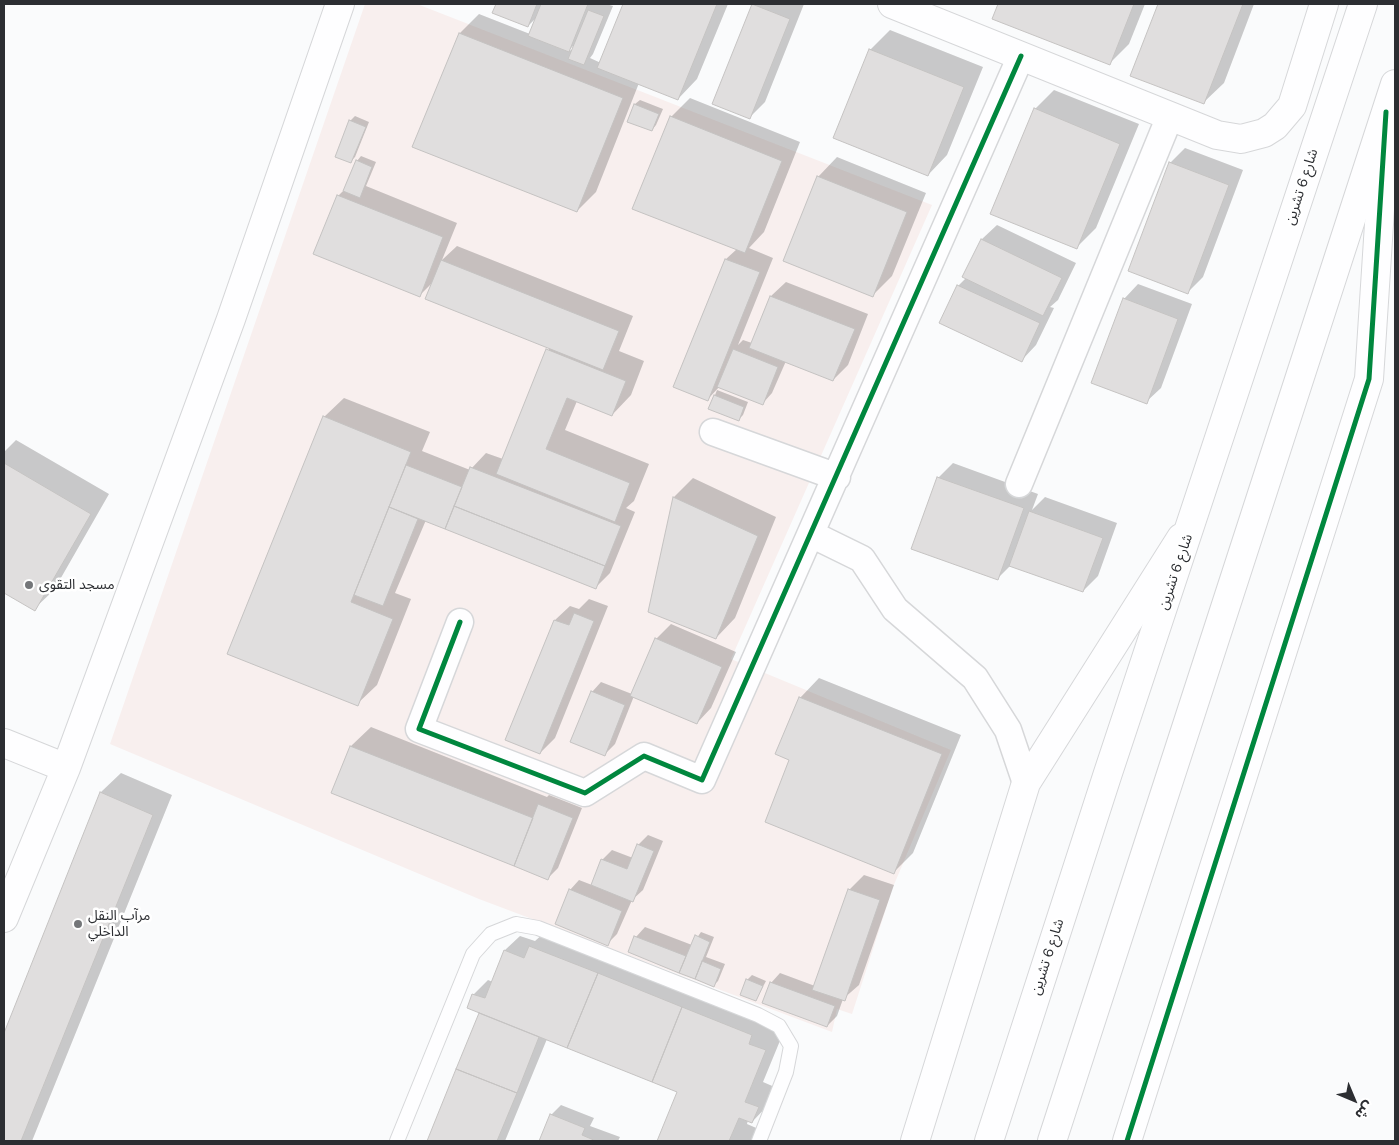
<!DOCTYPE html>
<html>
<head>
<meta charset="utf-8">
<style>
	body { margin:0 }
	#map { position:relative; width:1399px; height:1145px; overflow:hidden; background:#fafbfc; font-family:"DM Sans","Noto Sans Arabic",sans-serif }
	canvas { display:block }
	.frame { position:absolute; inset:0; border:5px solid #2c2e32; pointer-events:none }
	.north { position:absolute; left:1329px; top:1075px; width:50px; height:50px; -webkit-text-stroke:4px #fff; paint-order:stroke; rotate:135deg; font-size:14px; font-weight:700; line-height:20px; text-align:center; color:#2c2e32 }
	.north::after { content:''; display:block; margin:auto; width:18px; height:22px; background:#2c2e32; clip-path:polygon(50% 0,100% 100%,50% 72%,0 100%) }
</style>
</head>
<body>
<div id="map">
<canvas width="1399" height="1145"></canvas>
<div class="frame"></div>
<div class="north">ش</div>
</div>
<script>
const ctx = document.querySelector('canvas').getContext('2d');
ctx.lineJoin = 'round';
function fill(path, color) { ctx.fillStyle = color; ctx.fill(path, 'evenodd'); }
const toPath = rows => new Path2D(rows.map(r => 'M' + r).join(''));
function strokePath(path, color, width, dash) { ctx.strokeStyle = color; ctx.lineWidth = width; ctx.lineCap = dash ? 'butt' : 'round'; ctx.setLineDash(dash || []); ctx.stroke(path); }
function write(font, color, halo, rows, align = 'center') {
  ctx.font = font + ' "DM Sans","Noto Sans Arabic",sans-serif'; ctx.lineWidth = 5; ctx.setLineDash([]); ctx.textBaseline = 'middle'; ctx.strokeStyle = halo; ctx.fillStyle = color; for (const [text, x, y, turn = 0] of rows) {
    ctx.save(); ctx.translate(x, y); ctx.rotate((+turn || 0) * Math.PI / 180); ctx.textAlign = isNaN(turn) ? turn : align; if (halo) ctx.strokeText(text, 0, 0); ctx.fillText(text, 0, 0); ctx.restore();
  }
}
const commercial = toPath([
	[365,4,417,4,932,205,731,659,951,750,893,887,852,1014,837,1009,832,1032,479,899,110,744]
]);
const shadow = toPath([
	[497,4,606,4,613,6,593,54,590,58,601,63,625,4,728,4,697,79,678,99,639,83,596,192,577,211,460,33,479,14,530,34,538,16,528,26,493,13],
	[576,43,573,51,569,50],
	[754,4,804,4,765,102,750,117],
	[999,4,1145,4,1129,44,1110,63,993,18],
	[1160,4,1254,4,1224,83,1204,102,1132,75],
	[890,30,983,67,947,155,928,175,870,50],
	[1054,90,1139,124,1096,228,1076,248,1035,109],
	[690,98,800,142,764,232,749,248,773,258,738,345,743,340,752,343,771,296,786,282,868,314,848,365,833,380,786,361,772,393,763,403,720,386,708,399,675,386,726,259,737,249,671,117],
	[640,100,663,109,656,125,652,130,629,121,635,104],
	[355,116,369,122,355,157,350,162,350,121],
	[1185,148,1243,170,1203,277,1188,292,1170,163],
	[361,156,376,162,366,186,457,223,442,260,457,246,633,316,619,351,644,361,631,395,612,415,577,401,565,430,649,464,634,501,626,508,635,512,610,573,595,588,426,520,395,593,411,599,377,685,357,704,324,417,344,398,430,432,422,451,470,470,486,453,503,459,550,347,434,281,420,295,338,196,345,189,357,161],
	[837,157,926,193,892,276,872,296,818,177],
	[997,225,1076,263,1058,300,1050,307,1054,308,1036,345,1022,360,958,286,967,277,964,276,982,239],
	[1138,284,1192,304,1161,388,1146,402,1124,299],
	[717,390,748,402,743,415,738,420,710,408],
	[16,440,109,494,54,590,34,609,4,592,4,452],
	[953,463,1038,494,1032,510,1045,497,1117,523,1098,576,1083,591,1011,565,998,578,938,478],
	[693,478,776,517,735,618,716,638,674,497],
	[589,599,608,606,555,738,540,753,507,739,555,620,570,606,579,609],
	[671,624,736,652,711,708,697,723,634,696,615,744,605,754,592,692,601,682,632,694,656,639],
	[819,678,961,735,913,853,894,872,791,759,800,698],
	[371,727,547,797,549,795,582,808,558,868,548,878,333,792,351,746],
	[121,773,172,795,32,1141,4,1141,4,1037,101,792],
	[648,835,663,841,643,890,632,900,617,934,607,944,570,890,579,880,592,885,602,860,612,850,633,858,638,845],
	[864,875,894,885,859,985,843,999,837,1016,827,1026,771,983,780,973,815,986,849,890],
	[645,927,692,945,701,932,714,937,706,957,725,964,718,981,714,985,630,952,636,937],
	[545,932,784,1031,763,1082,777,1088,771,1102,752,1122,748,1120,747,1124,761,1130,756,1141,659,1141,679,1092,547,1039,505,1141,428,1141,480,1012,468,1008,474,994,488,980,493,982,505,950,520,936,535,941],
	[752,975,766,981,756,1000,747,980],
	[561,1105,594,1118,590,1126,620,1137,618,1141,540,1141,551,1115]
]);
const building = toPath([
	[496,4,537,4,528,27,492,13,496,4],
	[541,4,588,4,569,52,528,36,541,4],
	[623,4,717,4,678,100,597,68,623,4],
	[752,4,790,19,750,119,712,104,752,4],
	[998,4,1134,4,1110,65,992,19,998,4],
	[1158,4,1243,4,1204,104,1130,76,1158,4],
	[588,10,604,16,584,65,568,59,588,10],
	[459,33,623,98,577,212,412,147,459,33],
	[869,49,964,87,928,176,833,138,869,49],
	[634,104,659,114,652,131,627,122,634,104],
	[1034,108,1120,144,1077,249,990,214,1034,108],
	[670,116,782,161,745,253,632,209,670,116],
	[349,120,366,127,351,163,335,157,349,120],
	[356,160,372,167,360,198,343,191,356,160],
	[1169,162,1229,185,1188,294,1128,271,1169,162],
	[817,176,907,212,873,297,783,261,817,176],
	[337,195,443,237,420,297,313,254,337,195],
	[981,239,1062,278,1043,316,962,277,981,239],
	[725,259,760,272,708,401,673,387,725,259],
	[441,260,619,331,603,370,425,299,441,260],
	[957,285,1040,323,1022,362,939,323,957,285],
	[770,296,855,329,833,381,749,348,770,296],
	[1123,298,1178,319,1147,404,1091,383,1123,298],
	[546,349,626,381,612,416,567,398,546,449,630,483,615,522,496,474,546,349],
	[733,349,778,367,763,405,717,387,733,349],
	[714,395,744,407,739,421,708,409,714,395],
	[323,416,411,452,351,602,393,619,358,706,227,654,323,416],
	[4,463,91,514,35,611,4,593,4,463],
	[406,465,462,487,445,529,389,507,406,465],
	[470,467,621,526,605,566,454,506,470,467],
	[937,477,1024,508,998,580,911,549,937,477],
	[673,497,758,536,716,639,648,612,673,497],
	[454,506,605,566,596,589,445,529,454,506],
	[389,507,418,519,383,606,354,595,389,507],
	[1029,511,1103,538,1083,592,1009,566,1029,511],
	[574,613,594,621,540,754,505,740,554,620,569,625,574,613],
	[655,638,722,667,697,724,630,696,655,638],
	[591,691,625,705,605,756,570,742,591,691],
	[799,697,942,754,894,874,765,822,789,760,775,754,799,697],
	[350,746,533,818,514,866,331,793,350,746],
	[100,792,153,815,21,1141,4,1141,4,1033,100,792],
	[538,804,573,818,548,880,514,866,538,804],
	[637,844,654,851,633,902,591,885,601,859,627,869,637,844],
	[569,889,622,911,608,946,555,924,569,889],
	[848,889,880,900,845,1001,812,990,848,889],
	[695,935,710,942,695,979,679,973,695,935],
	[634,936,686,956,679,973,628,952,634,936],
	[529,946,598,973,567,1048,467,1008,472,994,485,998,504,950,524,958,529,946],
	[702,961,721,969,714,987,695,979,702,961],
	[598,973,682,1007,652,1082,567,1048,598,973],
	[746,979,763,986,756,1001,740,995,746,979],
	[770,982,835,1006,827,1027,762,1003,770,982],
	[682,1007,752,1035,749,1044,766,1050,745,1102,759,1107,752,1123,739,1118,729,1141,657,1141,677,1092,652,1082,682,1007],
	[479,1013,539,1037,517,1093,456,1069,479,1013],
	[456,1069,517,1093,497,1141,427,1141,456,1069],
	[550,1114,585,1128,582,1135,596,1141,539,1141,550,1114]
]);
const lane = toPath([
	[397,1141,473,954,491,934,516,924,538,928,758,1015,779,1026,791,1046,786,1072,759,1141]
]);
const street = toPath([
	[713,432,837,477],
	[1019,484,1170,116],
	[811,534,862,559,895,609,975,678,1008,730,1026,783],
	[460,622,419,729,585,793,644,756,702,780,1021,56]
]);
const secondary = toPath([
	[892,4,1217,135,1241,139,1264,133,1275,126,1292,106,1324,4],
	[4,743,66,768],
	[4,918,66,768,231,319,340,4],
	[915,1141,1026,783,1181,538],
	[1127,1141,1369,379,1385,131]
]);
const highway = toPath([
	[989,1141,1108,773,1363,4],
	[1052,1141,1395,84]
]);
const cycleway = toPath([
	[460,622,419,729,585,793,644,756,702,780,1021,56],
	[1127,1141,1369,379,1386,112]
]);
const markers = [
	[29,585,5,"#747679"],
	[78,924,5,"#747679"]
];
const streetNames = [
	["شارع 6 تشرين",1302,187,-72],
	["شارع 6 تشرين",1176,572,-71],
	["شارع 6 تشرين",1048,957,-72]
];
const poiNames = [
	["مسجد التقوى",39,585],
	["مرآب النقل",88,916],
	["الداخلي",88,932]
];
fill(commercial, '#f8efee');
fill(shadow, '#0003');
fill(building, '#e0dede');
strokePath(building, '#c5c3c2', 1);
strokePath(lane, '#d6d7d9', 16);
strokePath(street, '#d6d7d9', 29);
strokePath(secondary, '#d6d7d9', 30);
strokePath(highway, '#d6d7d9', 30);
strokePath(lane, '#fefeff', 14);
strokePath(street, '#fefeff', 26);
strokePath(secondary, '#fefeff', 28);
strokePath(highway, '#fefeff', 28);
strokePath(cycleway, '#00873e', 5);
for (const [x, y, r, color] of markers) { const dot = new Path2D(); dot.arc(x, y, r, 0, 2 * Math.PI); ctx.fillStyle = color; ctx.fill(dot); strokePath(dot, '#fff', 2); }
write('14px', '#2c2e32', '#fff', streetNames);
write('14px', '#2c2e32', '#fff', poiNames, 'left');
</script>
</body>
</html>
